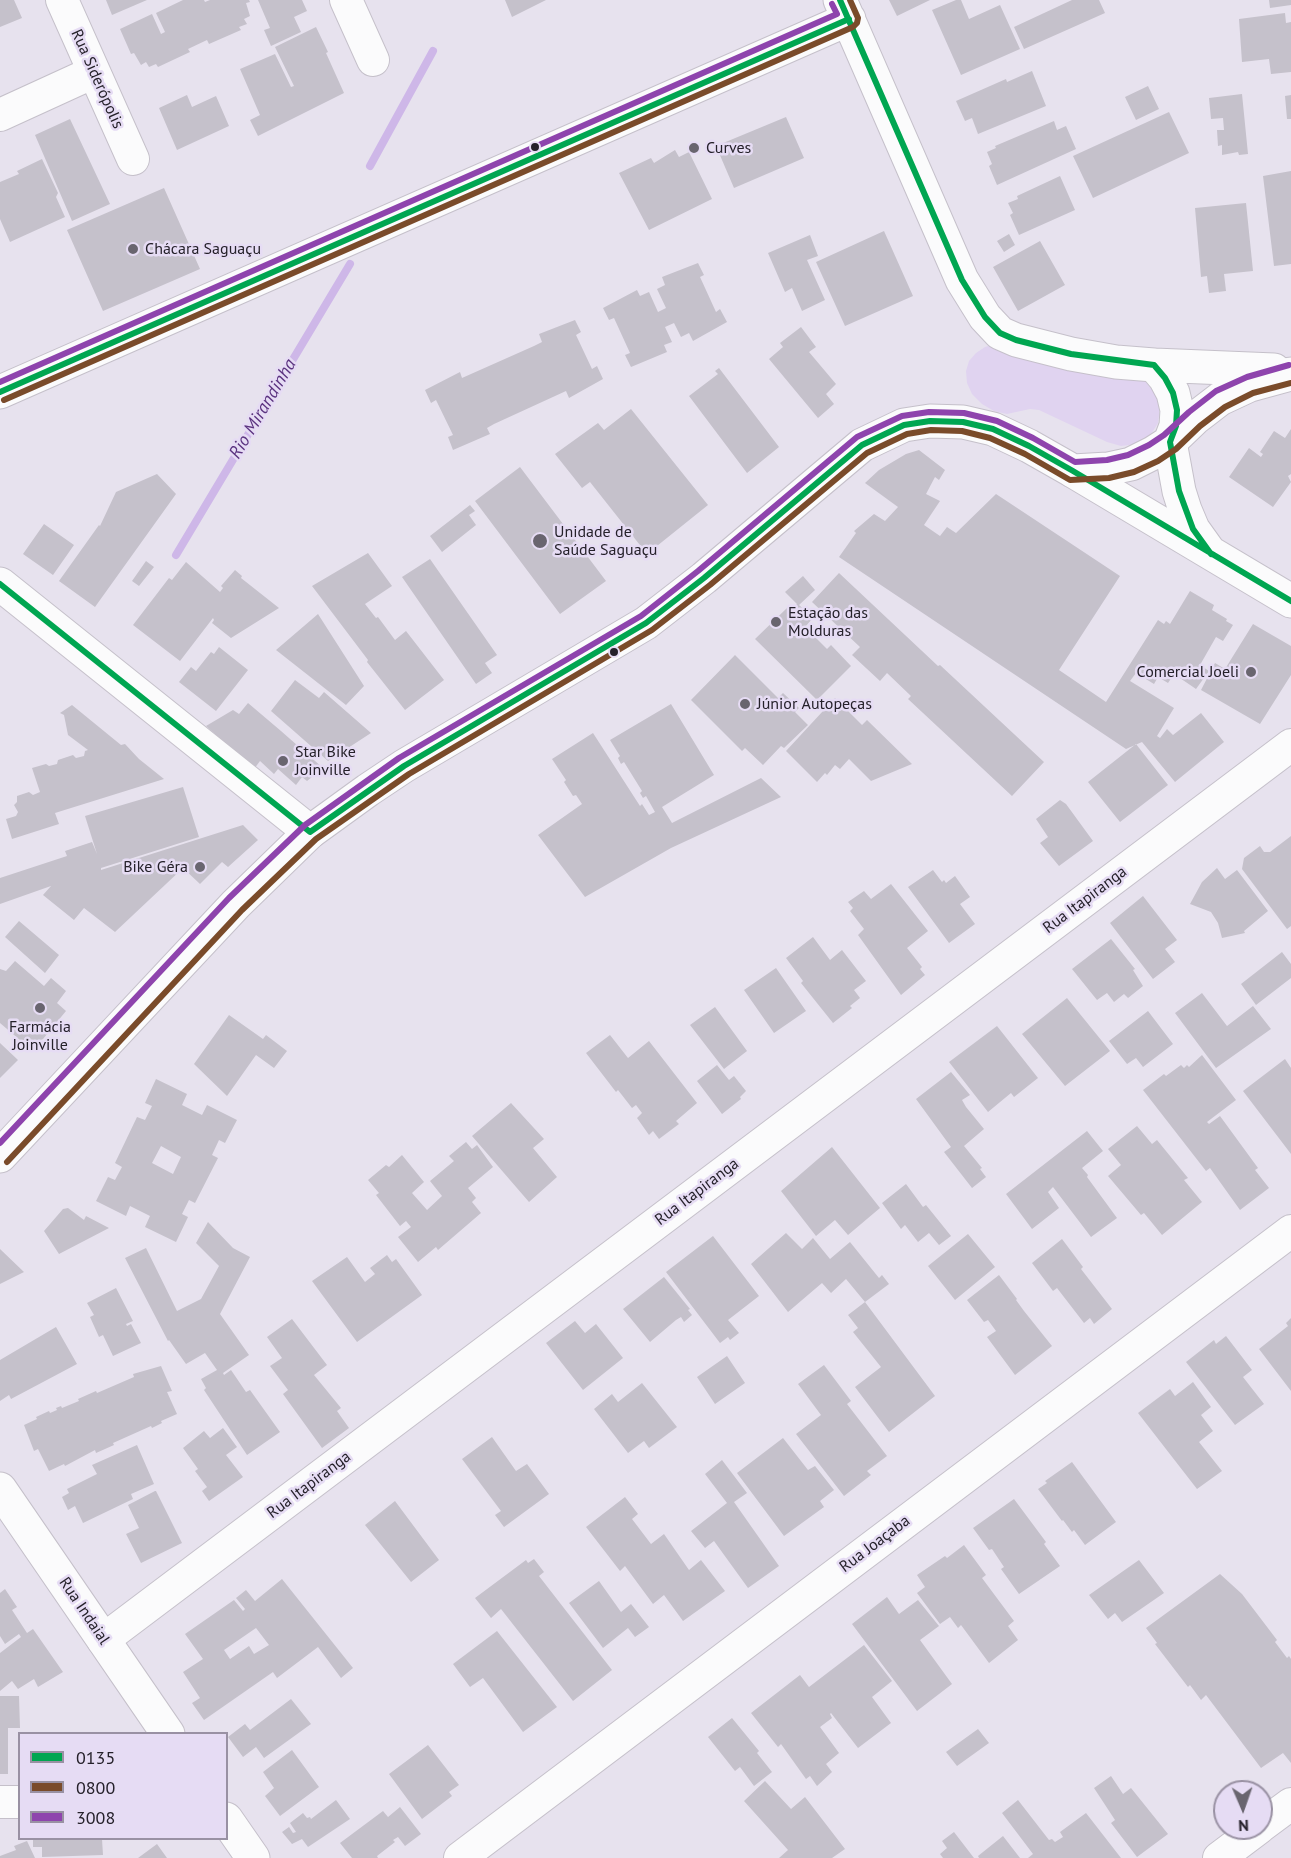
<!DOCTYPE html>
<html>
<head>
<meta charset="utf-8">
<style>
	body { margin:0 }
	#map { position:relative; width:1291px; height:1858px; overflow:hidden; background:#e7e2ee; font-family:"PT Sans",sans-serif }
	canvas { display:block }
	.legend { position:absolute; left:18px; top:1732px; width:210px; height:108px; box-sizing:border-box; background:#e6dcf4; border:2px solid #9991a3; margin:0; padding:8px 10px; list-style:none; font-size:18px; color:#25212a }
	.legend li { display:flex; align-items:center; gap:12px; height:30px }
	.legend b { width:30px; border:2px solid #9991a3 }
	.north { position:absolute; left:1213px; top:1780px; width:60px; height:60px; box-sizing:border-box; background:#e6dcf4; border:2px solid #9991a3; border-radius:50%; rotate:178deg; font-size:16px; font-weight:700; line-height:24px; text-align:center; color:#25212a }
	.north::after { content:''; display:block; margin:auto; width:21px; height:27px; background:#69656f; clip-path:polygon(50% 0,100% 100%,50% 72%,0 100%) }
</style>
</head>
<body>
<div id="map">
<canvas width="1291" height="1858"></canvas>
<ul class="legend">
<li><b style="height:8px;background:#00a651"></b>0135</li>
<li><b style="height:8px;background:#7a4b2a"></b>0800</li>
<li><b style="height:8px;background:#8e44ad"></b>3008</li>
</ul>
<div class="north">N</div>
</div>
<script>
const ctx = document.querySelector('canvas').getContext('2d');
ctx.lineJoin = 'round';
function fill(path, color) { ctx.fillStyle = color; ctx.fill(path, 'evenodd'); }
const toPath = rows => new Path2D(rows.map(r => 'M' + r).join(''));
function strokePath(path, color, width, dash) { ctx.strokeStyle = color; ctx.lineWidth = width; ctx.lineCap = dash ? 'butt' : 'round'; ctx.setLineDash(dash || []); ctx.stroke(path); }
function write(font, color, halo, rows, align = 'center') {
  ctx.font = font + ' "PT Sans",sans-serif'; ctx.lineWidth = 5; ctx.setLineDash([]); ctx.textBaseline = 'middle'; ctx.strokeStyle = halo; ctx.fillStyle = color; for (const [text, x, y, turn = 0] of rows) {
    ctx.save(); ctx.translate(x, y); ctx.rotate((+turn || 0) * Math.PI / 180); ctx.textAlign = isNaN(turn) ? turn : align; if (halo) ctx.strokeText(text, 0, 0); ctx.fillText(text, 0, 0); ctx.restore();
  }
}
const green = toPath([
	[995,344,1048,360,1145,381,1155,393,1160,407,1158,423,1150,436,1137,444,1121,446,1107,442,1039,410,1030,409,1007,414,994,411,982,404,972,394,967,383,966,371,969,361,976,353,985,347]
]);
const stream = toPath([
	[370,166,433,51],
	[176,555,350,264]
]);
const building = toPath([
	[0,0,14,0,22,18,0,27],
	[106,0,147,0,112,15],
	[183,0,204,0,205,2,210,0,249,0,250,2,246,3,250,16,244,19,247,24,239,27,241,30,209,44,207,40,188,49,190,52,158,67,156,64,149,67,146,62,141,65,134,53,131,54,120,29,152,14,161,34,165,32,156,13],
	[258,0,302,0,307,11,294,17,301,32,271,46,264,30,270,28],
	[505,0,546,0,512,17],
	[889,0,930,0,897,16],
	[956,0,961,0,969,19,1000,5,1020,49,961,75,932,10],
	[1072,0,1099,0,1105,13,1024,49,1014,27],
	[1269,0,1291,0,1291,5,1270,8],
	[1285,13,1286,23,1291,22,1291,72,1271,74,1269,59,1242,62,1239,19],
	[316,27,328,52,326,53,344,93,258,136,250,120,260,115,240,69,275,54,291,87,294,86,275,47],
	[1032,71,1046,106,978,134,972,118,965,121,956,101,1006,79,1007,82],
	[1148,86,1159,109,1136,120,1125,97],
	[1242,94,1248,154,1239,155,1238,152,1222,155,1222,145,1218,146,1217,130,1224,130,1223,118,1211,119,1209,98],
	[187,95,192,107,216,96,229,126,177,150,159,108],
	[1291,95,1291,119,1287,119,1285,96],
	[1169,112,1189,153,1093,198,1073,156],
	[786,117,804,158,734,188,716,146],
	[70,119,110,204,72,221,35,135],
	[1054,121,1057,130,1066,126,1076,149,997,185,989,166,992,164,987,152,996,148,995,146],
	[675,150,679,157,689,152,712,199,649,230,619,173,651,158,654,163],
	[42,159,58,193,56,197,65,217,10,242,0,219,0,182,19,174,17,171],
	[1291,171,1291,264,1274,266,1263,176],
	[1060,176,1075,210,1019,235,1010,215,1013,213,1008,203,1018,199,1017,196],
	[164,188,200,269,103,311,67,230],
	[1246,203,1253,271,1224,274,1226,291,1209,293,1207,276,1201,277,1195,208],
	[884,231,913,296,845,326,816,262],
	[1009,234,1015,245,1004,252,997,241],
	[810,235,818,256,807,260,825,300,802,311,792,288,785,292,768,253],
	[1040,241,1065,285,1018,311,993,267],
	[698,263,704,275,700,277,716,312,720,309,727,322,693,341,689,333,681,337,674,323,665,327,672,342,664,345,667,352,631,367,625,355,630,353,614,318,609,320,603,308,637,290,640,296,649,292,658,312,666,308,657,289,665,285,662,277],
	[575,320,581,332,576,335,592,369,597,366,603,379,569,398,566,391,494,424,487,428,490,434,453,450,448,437,453,435,436,400,431,403,425,390,460,372,462,378,534,346,542,342,539,334],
	[801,327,816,347,809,352,836,384,826,394,834,404,818,418,769,359,783,347,780,343],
	[719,368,779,447,747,473,689,396,718,374,715,371],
	[631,409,708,505,647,554,590,482,582,488,555,454,598,423,604,430],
	[1291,429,1291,474,1288,476,1291,482,1273,507,1229,477,1249,448,1261,457,1263,454,1260,452,1274,431,1285,438],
	[919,450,945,470,939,480,935,477,926,494,940,501,924,525,940,536,947,527,956,533,996,494,1120,576,1059,670,1106,702,1158,620,1164,624,1166,621,1170,624,1190,591,1214,605,1212,610,1227,619,1226,621,1233,625,1223,641,1216,637,1200,665,1209,671,1196,689,1174,674,1168,683,1158,677,1154,684,1136,673,1130,681,1174,708,1157,736,1160,738,1167,729,1173,735,1201,713,1224,742,1175,782,1142,742,1126,749,839,557,856,533,854,531,874,514,885,521,898,507,865,483,879,470,906,454],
	[520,467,606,581,560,614,475,501],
	[157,474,176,494,95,607,59,581,99,525,100,526,116,492],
	[470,505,475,511,469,515,476,525,442,552,430,536],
	[44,524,74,545,53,575,23,554],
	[368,553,392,586,365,604,376,618,378,617,395,640,406,631,444,680,405,710,367,662,368,660,312,586],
	[430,559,497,655,485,663,492,673,476,684,402,577],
	[146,561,154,567,139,586,132,581],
	[186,562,220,592,223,588,221,586,235,570,242,576,241,578,279,608,231,638,212,623,214,620,213,618,180,661,133,625,169,578,172,580],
	[839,573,938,666,940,665,1044,762,1012,796,908,699,911,696,887,673,880,681,852,655,860,647,812,602],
	[803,576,815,590,799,605,813,618,805,627,827,649,831,645,851,666,817,700,755,639,787,608,790,611,797,604,785,592],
	[318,614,364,686,346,705,276,650],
	[1253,624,1291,646,1291,675,1260,724,1201,690,1215,663,1225,669],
	[219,647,248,670,216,711,179,682,191,667,196,671,211,652,214,654],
	[735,655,778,698,783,693,799,708,795,712,808,725,784,748,781,746,763,765,745,748,742,751,691,700],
	[295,680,319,698,324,692,371,733,328,761,271,711],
	[835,698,862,725,867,720,912,764,871,781,849,759,840,769,835,765,827,775,825,773,817,782,786,751],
	[248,703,281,731,323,768,307,781,302,777,296,785,278,769,274,774,260,761,254,769,206,726,233,710,239,714],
	[671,704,714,775,662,807,672,823,761,778,781,797,671,848,585,897,538,835,582,804,576,795,573,796,564,782,566,780,552,759,593,733,640,806,642,804,649,815,655,812,646,796,643,798,640,793,642,791,624,762,621,764,618,758,620,756,610,740],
	[72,705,121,745,125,744,139,759,164,779,55,813,59,824,12,839,6,819,16,816,18,812,14,805,17,802,17,796,29,792,33,795,40,792,32,768,46,764,49,766,57,764,58,760,73,755,76,758,84,756,85,751,88,750,68,735,64,715,60,713],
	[1136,744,1168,785,1120,822,1088,782],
	[183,787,199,837,101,868,101,870,243,825,258,840,228,867,222,862,200,884,183,868,115,932,84,908,74,920,43,895,51,886,0,904,0,878,67,856,65,851,92,842,97,854,85,816],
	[1060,800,1066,804,1093,841,1059,866,1040,843,1048,837,1036,819],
	[1291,836,1291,926,1287,929,1242,869,1244,858,1260,846,1264,852,1270,852],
	[1217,868,1225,879,1237,870,1268,911,1244,931,1245,933,1222,938,1218,923,1211,912,1190,904,1202,882],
	[933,870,942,882,944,880,946,883,955,876,970,897,960,904,975,924,949,943,908,887],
	[891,884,928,931,907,948,922,967,920,969,925,975,901,995,858,935,864,929,850,911,853,908,848,902,864,891,871,899],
	[1143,896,1177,940,1165,949,1175,962,1153,979,1110,923],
	[19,921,59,955,45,973,5,937],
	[813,937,830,960,842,950,866,981,854,990,860,998,850,1006,852,1008,833,1023,801,983,803,981,786,958],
	[1111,939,1135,969,1133,970,1143,986,1128,998,1124,994,1114,1002,1107,993,1097,1000,1072,969],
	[1282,952,1291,964,1291,978,1256,1005,1241,984],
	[15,961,44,986,51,978,66,991,57,1003,66,1011,43,1039,27,1046,0,1023,0,969,6,971],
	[776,968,806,1011,774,1033,744,990],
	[1202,993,1227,1026,1253,1006,1271,1029,1216,1068,1175,1013],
	[1067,998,1110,1051,1065,1086,1022,1034],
	[715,1007,747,1051,724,1069,690,1025],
	[1148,1011,1173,1044,1143,1067,1136,1058,1127,1064,1109,1041],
	[229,1015,263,1039,266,1035,287,1051,274,1068,256,1055,227,1096,194,1064],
	[997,1026,1038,1078,1014,1097,1011,1093,988,1112,949,1062],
	[610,1035,628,1058,649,1041,697,1103,676,1121,679,1124,659,1139,653,1131,649,1135,637,1118,642,1113,636,1105,632,1108,618,1090,616,1092,586,1053],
	[0,1043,18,1060,0,1078],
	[1202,1055,1236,1100,1207,1122,1209,1124,1220,1116,1258,1168,1255,1170,1269,1188,1240,1210,1210,1168,1206,1171,1143,1090,1164,1074,1166,1076,1181,1065,1184,1068,1187,1065,1189,1067],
	[1285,1059,1291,1068,1291,1154,1243,1091],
	[717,1065,729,1080,734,1076,746,1091,740,1097,741,1099,722,1114,697,1081],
	[951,1072,970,1095,962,1100,966,1107,984,1129,964,1146,982,1168,980,1169,986,1177,972,1188,944,1152,951,1147,916,1099],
	[156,1079,187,1094,182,1105,202,1115,207,1105,237,1120,225,1143,219,1140,212,1155,218,1158,195,1203,189,1200,182,1214,188,1217,176,1242,145,1227,150,1216,130,1206,126,1216,96,1201,108,1177,115,1180,122,1167,115,1163,137,1117,145,1120,152,1106,145,1103],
	[161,1146,181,1157,173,1174,152,1163],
	[511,1103,544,1139,533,1148,557,1177,529,1202,472,1136],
	[1137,1126,1152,1144,1157,1140,1188,1178,1184,1180,1202,1202,1162,1235,1144,1213,1141,1215,1108,1176,1121,1165,1108,1149],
	[1087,1131,1103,1151,1082,1168,1088,1175,1087,1177,1117,1218,1091,1237,1053,1187,1048,1192,1059,1208,1032,1229,1006,1194],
	[466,1142,472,1149,477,1145,493,1167,468,1188,476,1198,472,1202,481,1213,438,1250,436,1247,418,1262,398,1237,411,1227,406,1221,400,1226,376,1195,379,1193,368,1180,386,1165,389,1167,402,1155,424,1182,412,1193,427,1210,442,1196,430,1181,454,1161,449,1156],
	[832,1147,880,1208,848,1235,835,1220,816,1236,781,1191],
	[906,1184,923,1207,926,1205,951,1236,939,1245,929,1233,918,1242,905,1225,901,1229,882,1203],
	[68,1208,84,1220,86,1216,109,1228,59,1254,44,1231,63,1209],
	[208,1222,233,1248,250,1257,220,1314,249,1355,223,1373,224,1375,231,1370,246,1392,250,1390,280,1432,247,1455,204,1390,206,1388,201,1379,217,1370,205,1353,186,1364,169,1340,168,1341,125,1258,146,1248,177,1311,201,1299,219,1266,196,1243],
	[786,1233,802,1249,813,1238,830,1259,850,1242,879,1278,882,1275,889,1284,865,1302,846,1279,831,1293,822,1283,788,1312,751,1264],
	[968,1234,995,1267,955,1300,928,1266],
	[713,1236,759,1296,728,1320,739,1333,730,1340,728,1337,720,1343,666,1272],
	[1062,1239,1083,1267,1081,1269,1112,1309,1094,1324,1090,1318,1084,1323,1057,1288,1053,1291,1032,1263],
	[0,1249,24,1272,0,1284],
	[387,1255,392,1262,396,1259,422,1295,357,1342,312,1281,347,1257,365,1282,375,1274,370,1268],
	[999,1275,1017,1299,1016,1300,1024,1311,1052,1346,1015,1375,987,1337,996,1331,988,1320,984,1322,967,1300],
	[664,1277,690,1309,688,1310,692,1315,684,1322,681,1317,676,1320,650,1342,623,1309],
	[116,1288,133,1321,126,1324,127,1326,131,1324,141,1343,113,1356,103,1335,99,1337,90,1317,94,1315,87,1303],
	[865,1302,935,1396,889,1432,855,1387,881,1367,853,1332,858,1328,848,1315],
	[1291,1318,1291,1391,1259,1349,1288,1326,1286,1323],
	[292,1319,327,1365,314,1375,341,1408,337,1411,349,1428,322,1448,283,1394,288,1390,270,1366,282,1358,267,1337],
	[575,1321,585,1333,596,1324,623,1358,583,1390,546,1343],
	[56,1327,77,1364,11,1399,9,1395,0,1401,0,1360],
	[1226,1336,1252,1370,1243,1377,1264,1404,1235,1425,1186,1362,1214,1340,1216,1344],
	[727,1356,745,1383,715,1404,697,1377],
	[824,1365,851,1401,847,1404,887,1456,867,1471,871,1475,844,1496,796,1434,821,1415,798,1384],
	[161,1366,172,1391,167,1392,177,1414,161,1421,162,1423,152,1428,151,1426,113,1443,114,1445,96,1453,95,1450,65,1466,64,1464,49,1471,38,1449,34,1451,24,1425,37,1419,36,1417,49,1411,50,1413,57,1410,56,1408,61,1406,62,1408,79,1401,78,1399,96,1391,97,1393,134,1377,133,1374],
	[1193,1382,1211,1407,1201,1415,1213,1431,1199,1442,1222,1471,1197,1489,1138,1413,1170,1389,1175,1396],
	[642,1383,677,1427,649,1448,644,1441,628,1453,594,1409,612,1394,618,1402],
	[223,1428,237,1447,226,1455,243,1477,209,1501,202,1491,207,1487,195,1471,198,1469,183,1448,204,1431,210,1438],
	[492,1437,516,1471,527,1464,549,1494,504,1527,495,1515,501,1511,462,1459],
	[783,1438,808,1470,815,1466,834,1490,820,1501,824,1507,784,1536,737,1473],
	[137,1445,154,1484,131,1494,133,1499,83,1523,75,1506,68,1510,62,1497,69,1493,67,1489,97,1474,92,1465],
	[722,1460,747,1493,734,1502,779,1566,748,1588,714,1541,705,1548,691,1531,727,1503,705,1474],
	[1072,1462,1116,1522,1085,1545,1074,1530,1072,1532,1063,1520,1062,1521,1038,1489,1047,1483,1045,1481],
	[155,1491,156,1491,182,1543,141,1563,126,1534,139,1528,128,1505],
	[625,1497,638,1514,632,1519,651,1544,664,1534,689,1570,701,1560,725,1591,683,1621,664,1595,653,1604,625,1566,620,1571,586,1527],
	[1014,1499,1046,1542,1044,1544,1060,1566,1019,1594,1001,1569,1004,1567,992,1549,989,1550,973,1528],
	[395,1501,439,1560,411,1582,365,1525],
	[964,1545,986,1575,982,1578,1014,1621,1008,1626,1018,1640,989,1663,961,1625,958,1628,950,1617,940,1624,917,1593,925,1587,917,1575,945,1556,947,1558],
	[534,1559,544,1572,539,1576,612,1670,573,1701,501,1609,491,1618,475,1598,526,1560,528,1563],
	[1139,1560,1164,1593,1122,1622,1115,1613,1108,1619,1089,1595],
	[1220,1574,1242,1594,1277,1640,1275,1642,1287,1658,1289,1656,1291,1659,1291,1763,1283,1753,1261,1768,1206,1695,1201,1700,1190,1685,1188,1687,1155,1644,1157,1643,1146,1628],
	[282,1579,353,1668,341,1678,318,1647,277,1678,273,1672,204,1720,192,1703,200,1698,183,1672,203,1659,185,1634,234,1600,243,1611,245,1609,236,1598,246,1590,255,1601],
	[256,1628,269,1645,254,1654,249,1646,230,1659,224,1650],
	[599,1581,621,1612,631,1604,649,1627,635,1637,628,1628,603,1648,569,1603],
	[5,1589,17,1607,12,1610,27,1633,33,1629,63,1672,38,1687,34,1679,18,1689,12,1681,0,1691,0,1653,21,1637,19,1634,5,1644,0,1636,0,1593],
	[887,1597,899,1614,918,1600,939,1626,920,1640,952,1684,917,1711,852,1624],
	[497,1631,557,1707,523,1732,483,1678,470,1687,453,1664],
	[864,1645,892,1681,872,1697,891,1723,858,1748,831,1713,830,1714,832,1718,820,1727,839,1753,826,1764,832,1772,817,1786,810,1776,806,1779,781,1744,778,1747,751,1713,800,1675,809,1687],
	[0,1696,19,1696,20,1728,8,1728,8,1774,0,1774],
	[291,1699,311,1724,264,1758,256,1747,243,1757,228,1737,245,1724,250,1730],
	[732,1718,759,1751,757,1753,772,1772,754,1786,740,1767,735,1771,708,1737],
	[978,1729,989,1743,957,1766,946,1752],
	[428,1745,459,1785,449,1792,452,1796,422,1819,389,1774],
	[292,1750,319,1787,280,1816,265,1796,274,1788,263,1772],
	[1111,1776,1123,1794,1131,1788,1168,1834,1137,1857,1111,1823,1115,1820,1094,1788],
	[765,1781,791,1809,805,1797,845,1849,832,1858,779,1858,788,1850,744,1801],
	[336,1800,350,1819,308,1847,302,1839,292,1844,282,1832,289,1827,293,1833,296,1832,290,1823,303,1813,307,1818,310,1817,311,1819],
	[1018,1800,1049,1840,1052,1839,1055,1842,1063,1837,1060,1832,1086,1813,1121,1858,1028,1858,1033,1854,1002,1813],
	[400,1807,421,1834,405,1846,398,1837,393,1840,395,1842,377,1856,378,1858,352,1858,340,1843,383,1811,388,1817],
	[954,1832,974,1858,943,1858,940,1854,947,1848,942,1841],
	[1003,1836,1020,1858,979,1858,978,1856],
	[33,1839,102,1839,103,1855,42,1857,42,1847,33,1847],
	[27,1841,35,1858,0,1858,0,1856,16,1850,14,1846],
	[157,1844,167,1858,138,1858]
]);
const minor = toPath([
	[62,0,133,159],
	[346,0,373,60],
	[0,115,94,72],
	[103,1640,1291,745],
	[0,1802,20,1802],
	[1261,1826,1291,1804],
	[460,1858,1291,1231],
	[1219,1858,1259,1828]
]);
const tertiary = toPath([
	[0,584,310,832],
	[0,1489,168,1734],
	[226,1819,253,1858]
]);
const secondary = toPath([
	[1170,442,1179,491,1185,510,1193,529,1208,550],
	[1073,471,1291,601]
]);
const primary = toPath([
	[840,0,962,280,985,317,1000,333,1016,340,1071,354,1116,362,1154,365,1274,370],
	[1154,365,1165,378,1173,393,1177,410,1176,426,1170,442],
	[0,392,849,19],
	[0,1156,236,904,310,832,368,790,404,766,646,623,704,578,862,445,904,425,930,421,963,422,993,429,1029,446,1073,471,1108,469,1131,464,1153,453,1170,442,1194,419,1220,399,1250,385,1291,374]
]);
const bus1 = toPath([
	[840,0,962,280,985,317,1000,333,1016,340,1071,354,1154,365,1165,378,1173,393,1177,410,1176,426,1170,442,1179,491,1193,529,1211,554],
	[0,392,849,19],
	[0,584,310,832,404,766,646,623,704,578,862,445,904,425,930,421,963,422,993,429,1029,446,1073,471,1291,601]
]);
const bus2 = toPath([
	[4,400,853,27,857,23,858,18,850,0],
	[7,1162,242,910,316,839,409,774,652,630,710,585,867,453,907,434,931,430,962,431,990,438,1025,454,1070,480,1109,478,1134,472,1158,461,1176,449,1200,426,1225,407,1253,393,1291,383]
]);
const bus3 = toPath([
	[0,382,837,14,832,4],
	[0,1143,229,898,305,825,399,758,641,616,698,571,857,437,902,416,929,412,964,413,997,421,1033,438,1075,462,1107,460,1128,455,1149,445,1164,435,1189,412,1216,391,1247,377,1289,365]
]);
const markers = [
	[535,147,5,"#25212a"],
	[694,148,6,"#69656f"],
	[133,249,6,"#69656f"],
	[540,541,8,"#69656f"],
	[776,622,6,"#69656f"],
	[614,652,5,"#25212a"],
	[1251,672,6,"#69656f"],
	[745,704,6,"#69656f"],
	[283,761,6,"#69656f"],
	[200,867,6,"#69656f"],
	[40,1008,6,"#69656f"]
];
const streetNames = [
	["Rua Siderópolis",97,79,66],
	["Rua Itapiranga",1085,900,-37],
	["Rua Itapiranga",697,1192,-37],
	["Rua Itapiranga",309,1485,-37],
	["Rua Joaçaba",875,1544,-37],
	["Rua Indaial",84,1611,56]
];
const poiNames = [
	["Curves",706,148],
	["Chácara Saguaçu",145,249],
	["Unidade de",554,532],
	["Saúde Saguaçu",554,550],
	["Estação das",788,613],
	["Molduras",788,631],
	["Comercial Joeli",1239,672,"right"],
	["Júnior Autopeças",757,704],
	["Star Bike",295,752],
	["Joinville",295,770],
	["Bike Géra",188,867,"right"],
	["Farmácia",40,1027,"center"],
	["Joinville",40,1045,"center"]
];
const waterNames = [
	["Rio Mirandinha",263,409,-59]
];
fill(green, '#e0d3f0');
strokePath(stream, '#ceb7e8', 8);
fill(building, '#c5c1cb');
strokePath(minor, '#c5c0ca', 34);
strokePath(tertiary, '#c5c0ca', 35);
strokePath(secondary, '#c5c0ca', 35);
strokePath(primary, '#c5c0ca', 35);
strokePath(minor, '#fbfbfc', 32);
strokePath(tertiary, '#fbfbfc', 33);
strokePath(secondary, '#fbfbfc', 33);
strokePath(primary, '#fbfbfc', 33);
strokePath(bus1, '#00a651', 6);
strokePath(bus2, '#7a4b2a', 6);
strokePath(bus3, '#8e44ad', 6);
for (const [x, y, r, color] of markers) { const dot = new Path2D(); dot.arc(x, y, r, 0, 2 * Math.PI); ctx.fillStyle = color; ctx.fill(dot); strokePath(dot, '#e6dcf4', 2); }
write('16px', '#25212a', '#e6dcf4', streetNames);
write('16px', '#25212a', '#e6dcf4', poiNames, 'left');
write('italic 18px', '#5c3480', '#e6dcf4', waterNames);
</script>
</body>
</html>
